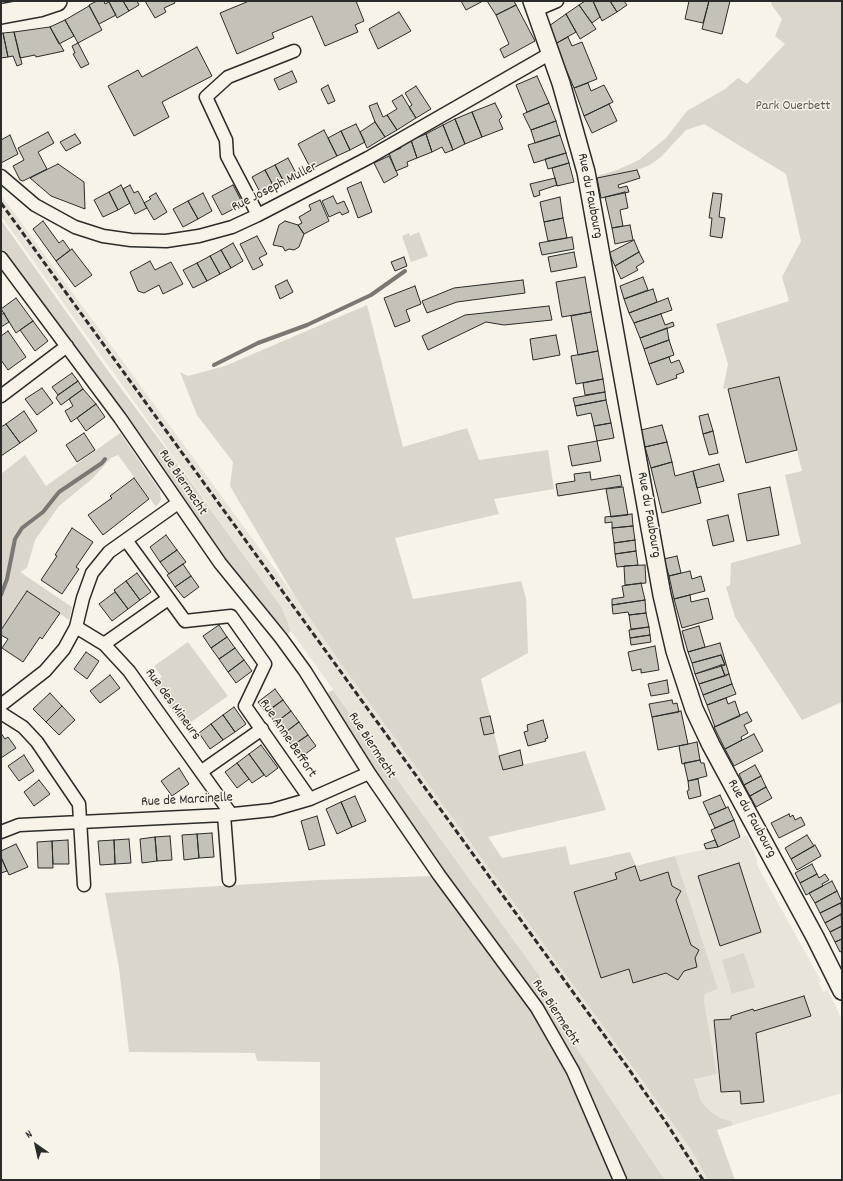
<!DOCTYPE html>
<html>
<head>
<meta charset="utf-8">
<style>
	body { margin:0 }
	#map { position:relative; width:843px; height:1181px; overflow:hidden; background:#f7f3e8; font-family:Dekko,sans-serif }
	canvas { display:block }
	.frame { position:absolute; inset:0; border:2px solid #2b2b2b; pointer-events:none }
	.north { position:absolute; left:16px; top:1125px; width:40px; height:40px; -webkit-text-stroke:3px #f7f3e8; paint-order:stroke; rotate:326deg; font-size:11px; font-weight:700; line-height:16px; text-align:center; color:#2b2b2b }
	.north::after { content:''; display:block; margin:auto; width:14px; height:18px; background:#2b2b2b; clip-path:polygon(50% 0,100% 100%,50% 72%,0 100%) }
</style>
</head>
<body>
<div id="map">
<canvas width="843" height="1181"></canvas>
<div class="frame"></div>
<div class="north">N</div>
</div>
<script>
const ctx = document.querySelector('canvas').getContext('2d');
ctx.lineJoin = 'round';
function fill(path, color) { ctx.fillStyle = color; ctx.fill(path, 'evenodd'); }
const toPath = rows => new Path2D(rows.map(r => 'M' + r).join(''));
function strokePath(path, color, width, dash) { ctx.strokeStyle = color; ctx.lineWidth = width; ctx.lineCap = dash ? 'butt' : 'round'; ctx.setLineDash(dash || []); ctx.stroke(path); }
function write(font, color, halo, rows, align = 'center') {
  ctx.font = font + ' Dekko,sans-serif'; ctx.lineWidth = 3; ctx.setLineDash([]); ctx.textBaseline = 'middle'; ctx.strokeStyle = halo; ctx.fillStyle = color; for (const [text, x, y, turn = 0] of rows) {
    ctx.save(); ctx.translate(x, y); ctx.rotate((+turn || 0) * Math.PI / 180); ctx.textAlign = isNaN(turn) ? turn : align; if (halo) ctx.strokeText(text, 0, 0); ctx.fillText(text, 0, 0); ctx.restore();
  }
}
const built = toPath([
	[1,195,296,598,692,1151,708,1180,665,1180,568,1035,541,978,291,631,282,608,1,216],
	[747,835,757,859,757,865,821,981,819,983,823,992,828,990,842,1020,842,1093,733,1125,731,1121,720,1118,710,1111,701,1101,694,1078,717,1074,704,1002,705,994,718,989,675,856,721,846]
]);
const green = toPath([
	[772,1,842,1,842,702,802,720,735,617,726,587,730,585,731,563,801,544,785,475,802,471,779,377,723,389,728,364,716,324,789,301,782,277,801,241,786,174,704,124,686,130,661,157,650,165,637,170,597,178,597,176,617,170,639,160,666,138,687,111,725,89,738,78,747,84,785,44,775,36,782,19,771,4],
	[1,220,111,375,193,485,282,608,291,631,288,634,224,559,99,379,88,368,1,248],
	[419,232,428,256,411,262,402,236,409,233,410,236],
	[367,305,403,447,467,428,479,460,548,450,554,489,494,499,499,514,395,538,413,599,521,581,526,598,528,653,481,679,503,769,585,751,606,810,488,837,502,858,566,846,570,865,630,852,636,866,675,856,718,989,705,994,704,1002,717,1074,694,1079,701,1101,710,1111,720,1118,731,1121,733,1125,717,1130,735,1180,708,1180,692,1151,636,1072,340,662,296,598,230,486,233,462,197,415,180,372,188,376,225,366],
	[120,433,160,491,161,500,156,507,118,455,111,458,92,479,59,506,35,540,27,568,20,572,72,607,69,620,27,591,1,630,1,474,25,455,46,486],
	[188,642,228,696,184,727,152,683,162,677,154,666],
	[333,690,541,978,568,1035,665,1180,620,1180,573,1071,439,875,326,694],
	[433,876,554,1040,618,1180,320,1180,320,1062,257,1061,255,1053,129,1052,119,968,105,893,318,880],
	[744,953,755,987,732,994,722,960]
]);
const stream = toPath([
	[214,365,258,343,307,325,371,295,405,271],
	[1,595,7,579,15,539,22,528,43,512,59,492,102,463,105,459]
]);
const building = toPath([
	[97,1,104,1,105,4,109,2,116,15,99,24,89,5,97,1],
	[110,1,123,1,129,11,117,18,109,2,110,1],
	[123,1,137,1,139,5,129,11,123,1],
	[145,1,174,1,175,3,164,8,166,12,155,18,145,1],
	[249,1,356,1,364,21,355,25,358,32,325,46,312,16,272,33,274,38,237,54,220,13,249,1],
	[461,1,483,1,466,10,461,1],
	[487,1,514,1,516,5,496,15,487,1],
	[585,1,593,1,600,17,592,23,579,5,585,1],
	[593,1,610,1,617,12,602,21,593,1],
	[610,1,624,1,627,5,617,12,610,1],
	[689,1,709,1,703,23,685,19,689,1],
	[709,1,730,1,722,34,702,29,709,1],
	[516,5,535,41,504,58,500,49,509,44,496,15,516,5],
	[579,5,596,29,580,39,566,14,579,5],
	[89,6,102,30,78,43,65,20,89,6],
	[399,12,411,31,378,49,369,29,399,12],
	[566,14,576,32,555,44,549,26,566,14],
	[65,20,74,36,59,44,50,27,65,20],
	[50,27,64,51,36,57,35,55,20,58,14,32,50,27],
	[14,32,22,64,17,66,13,56,8,57,3,33,14,32],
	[1,33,3,33,8,57,1,58,1,33],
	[568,37,572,46,582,42,597,79,574,88,555,44,568,37],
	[78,43,89,64,81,68,73,54,75,53,72,46,78,43],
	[197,47,212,76,162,102,169,117,134,136,108,86,138,70,142,77,197,47],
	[292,71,297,82,279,90,274,79,292,71],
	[537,76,549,103,527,112,516,85,537,76],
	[588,83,591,91,604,85,613,102,584,116,574,88,588,83],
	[328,85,335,101,328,104,321,89,328,85],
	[416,86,431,109,416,118,409,107,412,105,405,93,416,86],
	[402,95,416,118,397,130,387,115,397,109,392,101,402,95],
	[377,103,383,117,387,115,397,130,385,137,375,122,369,106,377,103],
	[495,103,502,117,499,120,503,129,482,137,472,112,495,103],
	[549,103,556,121,531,130,523,114,549,103],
	[609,104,617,121,592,133,584,116,609,104],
	[472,112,482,137,465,144,455,119,472,112],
	[455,119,465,144,453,150,443,125,455,119],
	[556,121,560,135,535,143,531,130,556,121],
	[375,122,385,137,367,148,360,132,375,122],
	[356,124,365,142,350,150,341,131,356,124],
	[443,125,453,150,445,153,442,147,432,152,426,134,443,125],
	[324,130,337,156,311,169,298,144,324,130],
	[341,131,350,150,337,156,328,138,341,131],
	[48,132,54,143,38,152,47,169,23,181,20,180,13,166,24,160,18,148,48,132],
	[75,134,81,143,66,151,60,142,75,134],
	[426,134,432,152,417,158,411,140,426,134],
	[10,135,18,154,1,163,1,140,10,135],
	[560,135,566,153,534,163,528,145,560,135],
	[411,140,417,158,407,162,408,166,396,171,389,153,401,148,400,145,411,140],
	[566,153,569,163,548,169,545,159,566,153],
	[389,156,398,175,384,183,374,163,389,156],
	[288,158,298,177,285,184,275,165,288,158],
	[569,163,574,182,557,186,552,168,569,163],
	[58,164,84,182,85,209,51,196,30,178,58,164],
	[275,165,285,184,275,189,265,170,275,165],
	[265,170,275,189,262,196,252,177,265,170],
	[637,170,640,178,618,185,619,188,627,186,629,192,601,198,597,178,637,170],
	[555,178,557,185,539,191,540,195,534,197,530,184,555,178],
	[361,182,372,212,358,218,347,188,361,182],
	[121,185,130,203,118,210,109,192,121,185],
	[130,185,134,193,138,191,147,208,135,214,123,189,130,185],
	[233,185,243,204,222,215,212,196,233,185],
	[109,192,118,210,103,217,94,200,109,192],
	[625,192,628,208,620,210,623,226,612,228,605,197,625,192],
	[156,193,167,212,154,220,144,203,151,199,149,197,156,193],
	[203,193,212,211,198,219,188,201,203,193],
	[713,193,722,194,719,217,725,218,722,238,710,236,712,218,709,218,713,193],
	[333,196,337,204,344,201,349,212,342,215,340,212,329,217,322,201,333,196],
	[560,197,563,218,544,222,540,202,560,197],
	[320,200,329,221,304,234,298,225,302,223,299,217,311,210,309,205,320,200],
	[188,201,198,219,183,227,173,209,188,201],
	[563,218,567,238,548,241,544,222,563,218],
	[43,221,59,243,63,240,70,250,56,261,33,229,43,221],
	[285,221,298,225,304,234,299,247,294,250,289,249,285,251,283,247,273,245,279,225,285,221],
	[630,225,633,240,615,244,612,228,630,225],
	[257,236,267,254,259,258,263,265,253,270,240,244,257,236],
	[572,237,574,249,542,255,539,243,572,237],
	[634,240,639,252,615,266,609,253,634,240],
	[233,243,243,261,231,268,221,250,233,243],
	[72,249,92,275,75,287,56,261,72,249],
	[221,250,231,268,220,274,210,256,221,250],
	[574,252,577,267,551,272,548,257,574,252],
	[639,252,644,262,636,267,638,270,621,279,615,266,639,252],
	[210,256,220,274,207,281,197,263,210,256],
	[404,257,407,266,395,271,391,262,404,257],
	[150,261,155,270,171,262,183,284,163,294,159,285,144,293,138,291,130,272,150,261],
	[197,263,207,281,193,288,183,270,197,263],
	[585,277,591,312,562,317,556,282,585,277],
	[643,277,648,290,624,299,620,286,643,277],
	[287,280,293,292,280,299,275,286,287,280],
	[523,280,525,293,457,302,427,313,422,301,454,288,523,280],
	[415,286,421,304,406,310,410,321,395,327,384,298,415,286],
	[653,289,657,302,629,313,624,299,653,289],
	[16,298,33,321,16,333,1,309,16,298],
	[668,298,672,310,634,323,629,313,668,298],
	[549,306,552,320,504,325,486,322,428,350,422,336,465,315,549,306],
	[591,312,598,351,578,355,571,316,591,312],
	[4,313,9,322,1,327,1,315,4,313],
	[661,314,665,325,673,322,674,326,640,338,634,323,661,314],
	[33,321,48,341,35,351,20,330,33,321],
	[667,328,669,340,644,349,640,338,667,328],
	[8,331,26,357,8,370,1,360,1,336,8,331],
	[556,335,560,355,533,360,530,339,556,335],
	[669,340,674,355,649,364,644,349,669,340],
	[598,351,603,379,576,384,571,356,598,351],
	[669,357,671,363,679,360,684,372,676,375,677,378,657,385,649,364,669,357],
	[72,373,78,381,58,395,52,387,72,373],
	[779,377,797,450,746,463,728,389,779,377],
	[603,379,605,392,585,395,583,383,603,379],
	[78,381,83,389,61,405,56,398,58,395,78,381],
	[42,388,53,403,37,415,25,399,42,388],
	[83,389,96,404,71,422,65,411,73,406,69,399,83,389],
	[605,392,606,400,575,406,573,398,605,392],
	[606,400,611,423,594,426,591,413,577,416,575,406,606,400],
	[96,404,105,417,86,431,77,418,96,404],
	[24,411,37,431,20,443,6,424,24,411],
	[708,414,713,431,703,434,699,416,708,414],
	[611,423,614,438,597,441,594,426,611,423],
	[6,424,20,443,1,456,1,427,6,424],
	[662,425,667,442,645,447,641,430,662,425],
	[713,431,718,453,709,455,703,434,713,431],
	[84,433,95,450,77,462,66,445,84,433],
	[597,441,601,461,572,466,568,446,597,441],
	[667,442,672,462,651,468,645,447,667,442],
	[672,462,675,476,693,471,701,503,662,513,651,468,672,462],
	[719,464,724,481,697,488,693,471,719,464],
	[590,472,591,480,620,475,622,486,558,496,556,484,575,481,574,474,590,472],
	[134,478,149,499,103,535,88,515,112,498,110,496,134,478],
	[623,487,628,515,611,517,606,489,623,487],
	[770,487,779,535,747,541,738,494,770,487],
	[632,514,633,526,612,528,612,522,605,523,605,517,632,514],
	[728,515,734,541,713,546,707,520,728,515],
	[633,526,635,540,614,543,612,528,633,526],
	[72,528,93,542,76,567,79,569,62,594,41,580,57,556,55,555,72,528],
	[166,535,177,550,160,562,150,547,166,535],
	[635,540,636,551,615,554,614,543,635,540],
	[177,550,186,562,169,574,160,562,177,550],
	[636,551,638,565,617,567,615,554,636,551],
	[677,556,681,573,669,576,664,559,677,556],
	[183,564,191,576,175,587,167,575,183,564],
	[645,565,646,583,625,585,624,566,645,565],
	[690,571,692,579,701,576,705,591,674,599,669,576,690,571],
	[137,573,151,592,140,600,126,581,137,573],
	[191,576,199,587,184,598,175,587,191,576],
	[126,581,140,600,128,609,114,590,126,581],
	[641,583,645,600,612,605,612,599,624,597,622,586,641,583],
	[27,591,60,613,42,639,40,637,23,662,2,648,8,639,1,635,1,630,27,591],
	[115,592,128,609,112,621,99,604,115,592],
	[690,595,691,602,708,598,713,619,682,628,674,599,690,595],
	[645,600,646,613,629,615,628,612,613,614,612,605,645,600],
	[646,613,649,627,631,629,629,615,646,613],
	[219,625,227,637,211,648,203,636,219,625],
	[699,626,705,647,688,652,682,631,699,626],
	[649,627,650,635,630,638,629,630,649,627],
	[650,635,651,642,631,645,630,638,650,635],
	[227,637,235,648,219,659,211,648,227,637],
	[720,643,729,674,725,676,721,665,725,665,721,655,692,663,688,652,720,643],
	[655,646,659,670,641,673,641,669,632,671,628,652,655,646],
	[235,648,244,660,228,672,219,659,235,648],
	[86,652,99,661,87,679,74,669,86,652],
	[721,655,725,665,695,674,692,663,721,655],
	[244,660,252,671,236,683,228,672,244,660],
	[721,665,725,676,699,684,695,674,721,665],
	[729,674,732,684,703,695,699,684,729,674],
	[110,675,120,688,100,703,90,691,110,675],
	[667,680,669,693,651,696,648,684,667,680],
	[732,684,736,694,707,705,703,695,732,684],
	[275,689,283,700,266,713,258,702,275,689],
	[50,693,62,706,46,722,33,709,50,693],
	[726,698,728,704,735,701,740,716,715,727,707,705,726,698],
	[283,700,291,711,275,723,267,711,283,700],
	[672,700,673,704,677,703,679,712,652,717,649,704,672,700],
	[62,706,75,720,59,735,46,722,62,706],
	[234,707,246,724,235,732,223,715,234,707],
	[291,711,299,722,283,734,275,723,291,711],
	[681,711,688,744,658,750,652,717,681,711],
	[747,712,752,721,744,725,748,733,741,737,742,740,725,749,714,727,747,712],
	[223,715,235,732,223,740,211,724,223,715],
	[490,716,494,733,484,735,480,718,490,716],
	[543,720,548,738,545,739,546,741,528,746,524,732,528,731,527,725,543,720],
	[299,722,308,735,292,746,283,734,299,722],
	[211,724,223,740,210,749,199,733,211,724],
	[1,733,5,739,8,737,16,748,1,758,1,733],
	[754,734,763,751,734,766,725,749,754,734],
	[308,735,316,746,300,758,292,746,308,735],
	[697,742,700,760,682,764,679,746,697,742],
	[261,745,278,768,266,777,249,754,261,745],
	[520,750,523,765,503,770,499,756,520,750],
	[249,754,264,775,252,783,237,763,249,754],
	[24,755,34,771,19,781,8,766,24,755],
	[700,760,701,763,704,763,707,776,688,781,684,763,700,760],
	[237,763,249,779,237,788,225,772,237,763],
	[755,765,761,776,744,785,739,774,755,765],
	[179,768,189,784,172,796,161,781,179,768],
	[761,776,766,787,750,796,744,785,761,776],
	[698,779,701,796,689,799,687,791,689,790,688,781,698,779],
	[39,780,50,794,34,806,24,792,39,780],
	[766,787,772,798,756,807,750,796,766,787],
	[720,795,726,808,709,815,703,802,720,795],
	[355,796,366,821,352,827,341,802,355,796],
	[341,802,352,827,337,834,326,809,341,802],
	[728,807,734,820,715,828,709,815,728,807],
	[789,814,790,817,793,815,795,820,801,817,805,825,779,838,771,823,789,814],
	[317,816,325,845,309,850,301,821,317,816],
	[734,820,740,837,718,847,711,830,734,820],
	[212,833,214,857,199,858,197,834,212,833],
	[197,834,199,858,184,860,182,835,197,834],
	[807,835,814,846,791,859,785,848,807,835],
	[170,836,172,860,157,861,155,837,170,836],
	[155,837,157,861,142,863,140,839,155,837],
	[129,839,131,863,115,864,114,840,129,839],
	[68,840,69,864,53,864,52,841,68,840],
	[114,840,115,864,100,865,98,841,114,840],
	[715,840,718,847,706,849,704,844,715,840],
	[52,841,53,868,38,868,37,842,52,841],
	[16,844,28,867,9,875,1,857,1,851,16,844],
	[815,845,821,856,797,870,791,859,815,845],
	[1,857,7,871,1,873,1,857],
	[739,863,761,932,720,946,698,876,739,863],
	[812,864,817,874,800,883,795,873,812,864],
	[635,866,640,881,668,872,672,886,681,891,676,900,691,945,699,950,695,958,697,967,684,971,678,980,666,973,633,983,629,969,601,978,574,892,617,879,615,873,635,866],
	[817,874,819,878,825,874,829,880,822,884,823,886,806,895,800,883,817,874],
	[832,881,837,891,815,903,809,893,832,881],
	[837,891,842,902,820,913,815,903,837,891],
	[841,903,842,914,825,923,820,913,841,903],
	[841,914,842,926,830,932,825,923,841,914],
	[842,926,842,939,835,942,830,932,842,926],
	[842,939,842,951,840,952,835,942,842,939],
	[804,996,811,1016,756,1033,764,1102,741,1104,740,1091,721,1092,714,1020,731,1019,731,1016,753,1009,754,1011,804,996]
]);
const street = toPath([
	[536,10,557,1],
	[1,176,35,205,75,227,103,236,131,240,166,241,199,236,232,227,258,215,368,158,551,53],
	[258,215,227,156,226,140,206,97,228,77,294,51],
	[1,258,120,418,220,563,281,638,305,671,369,773,439,875,537,1008,573,1071,620,1180],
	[1,396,67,346],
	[126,540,185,621,231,616,265,664,245,706,310,799],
	[76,627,104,644,129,671,231,814],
	[104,644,168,599],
	[1,705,45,671,64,649,76,627,83,598,92,573,109,552,178,503],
	[1,713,23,727,37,742,79,804,84,885],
	[202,771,262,729],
	[224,815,229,880],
	[1,832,19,825,224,815,272,810,310,799,369,773]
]);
const secondary = toPath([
	[532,1,561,83,586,172,662,595,675,651,694,709,711,745,815,937,842,991]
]);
const primary = toPath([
	[1,14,39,7,57,1]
]);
const rail = toPath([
	[1,203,628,1068,667,1124,703,1180]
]);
const parkNames = [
	["Park Ouerbett",793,107]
];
const streetNames = [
	["Rue Joseph Muller",275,188,-27],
	["Rue du Faubourg",589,196,79],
	["Rue Biermecht",182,483,56],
	["Rue du Faubourg",648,515,80],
	["Rue des Mineurs",172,705,54],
	["Rue Anne Beffort",287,739,56],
	["Rue Biermecht",371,746,57],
	["Rue de Marcinelle",187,801,-3],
	["Rue du Faubourg",751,819,61],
	["Rue Biermecht",555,1013,57]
];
fill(built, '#e8e4da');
fill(green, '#dad6cc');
strokePath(stream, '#7a7874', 4);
fill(building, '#c4c1b9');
strokePath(building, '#2b2b2b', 1);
strokePath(street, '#2b2b2b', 15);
strokePath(secondary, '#2b2b2b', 20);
strokePath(primary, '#2b2b2b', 22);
strokePath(street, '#f7f3e8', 12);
strokePath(secondary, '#f7f3e8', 17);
strokePath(primary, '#f7f3e8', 19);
strokePath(rail, '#2b2b2b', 3, [6, 3]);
write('14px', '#575653', '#f7f3e8', parkNames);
write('14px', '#2b2b2b', '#f7f3e8', streetNames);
</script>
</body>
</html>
